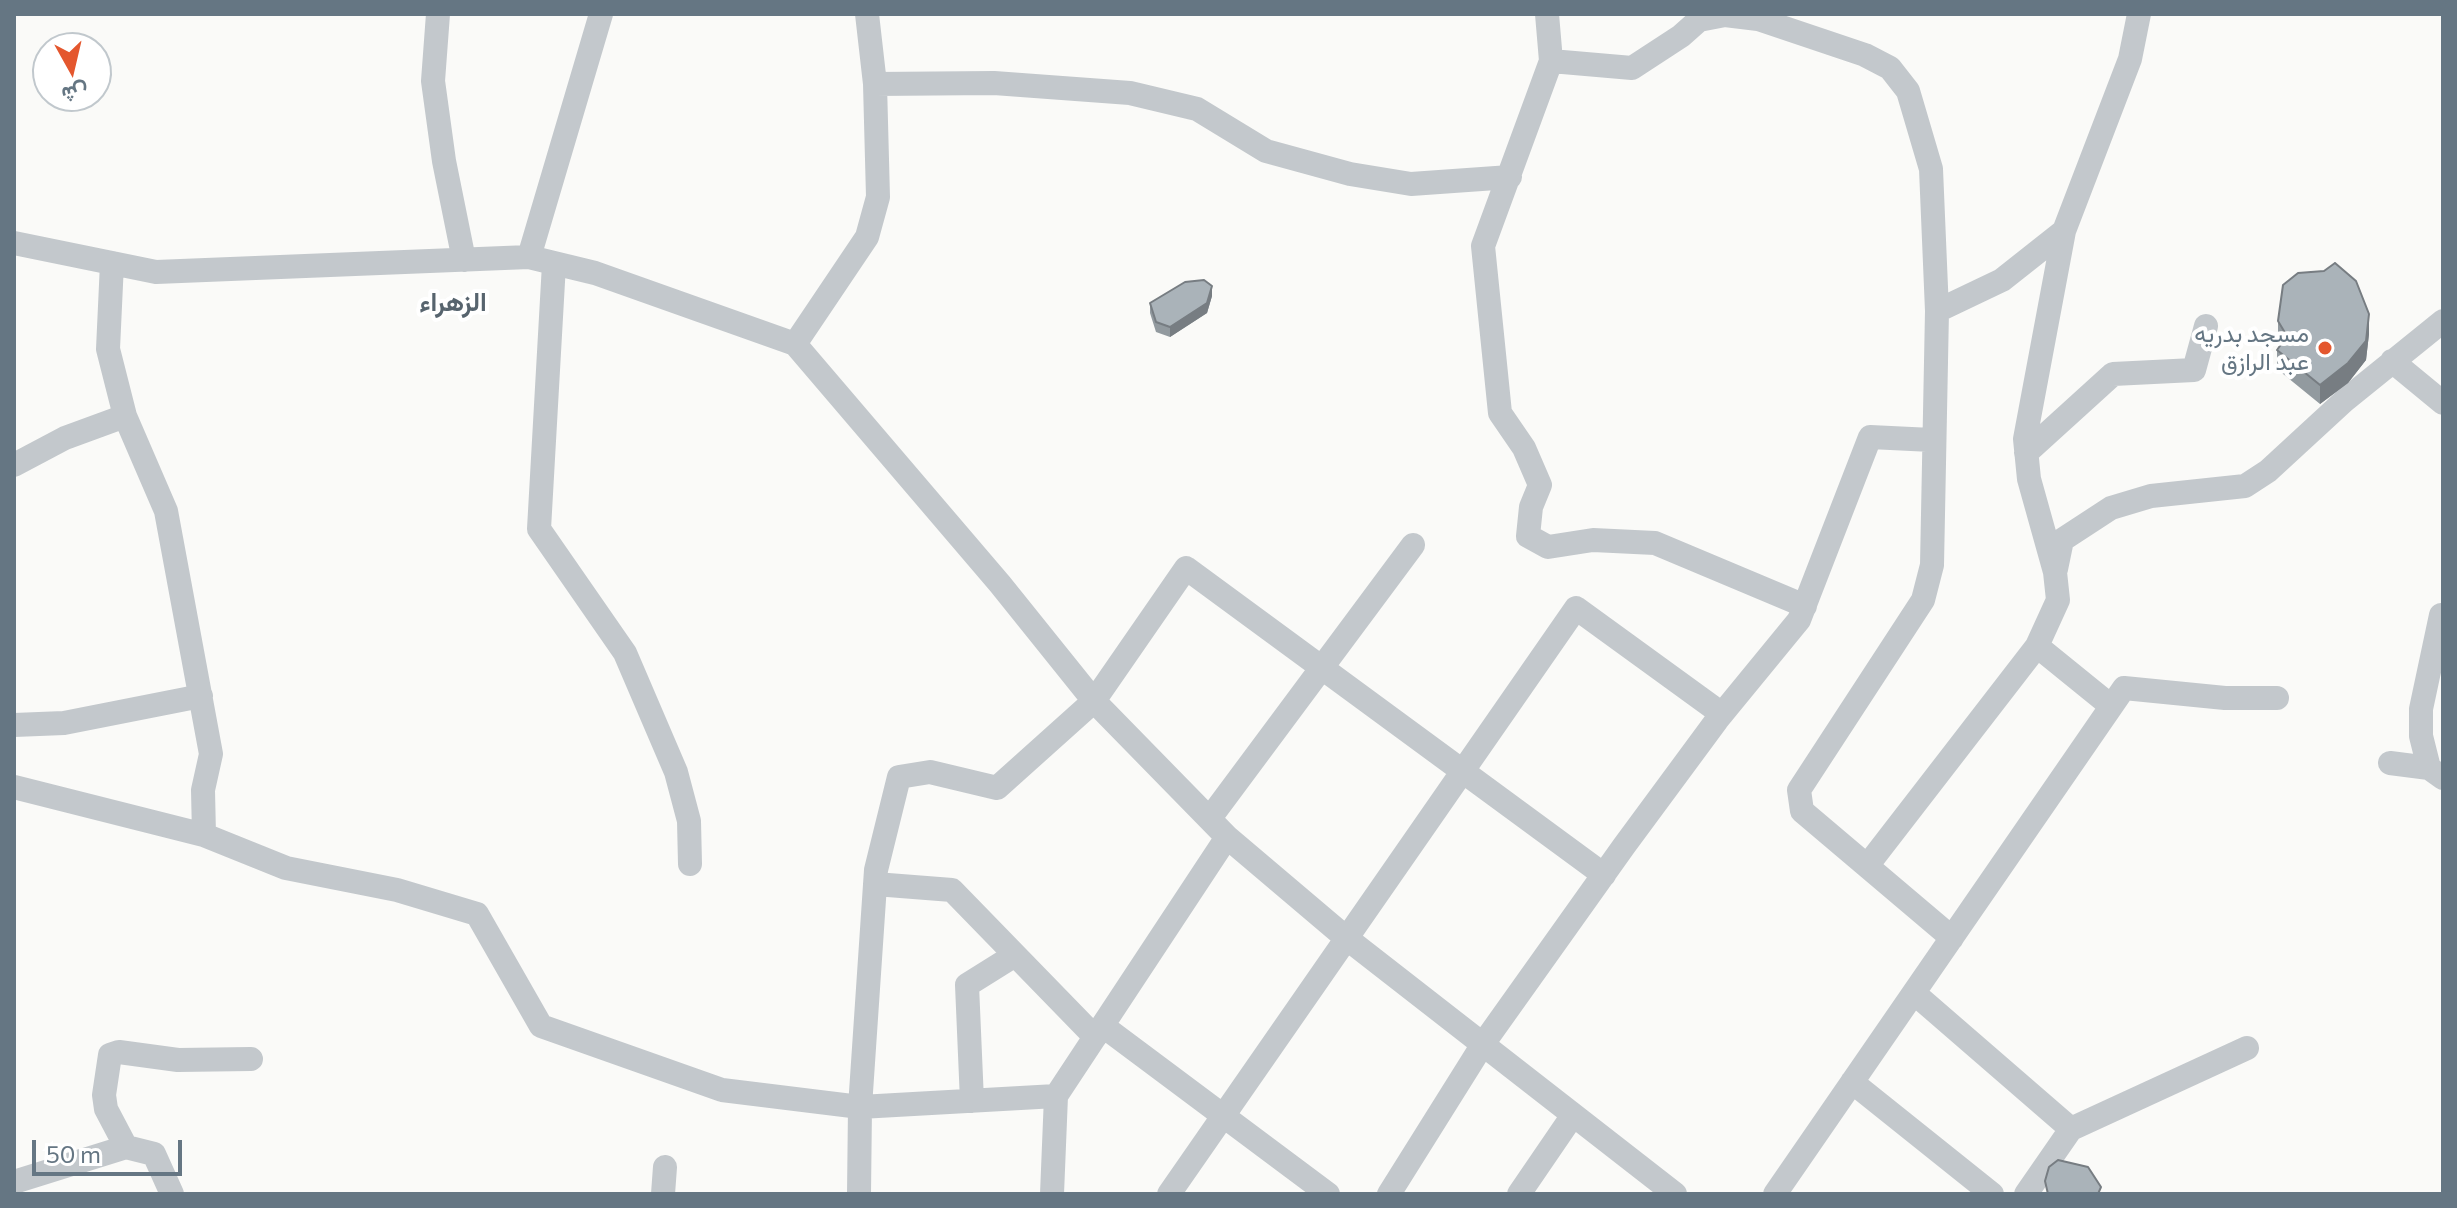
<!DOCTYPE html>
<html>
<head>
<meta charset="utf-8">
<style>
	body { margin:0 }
	#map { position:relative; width:2457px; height:1208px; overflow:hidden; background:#fafaf8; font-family:Commissioner,Vazirmatn,sans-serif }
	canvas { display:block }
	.frame { position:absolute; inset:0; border:16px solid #657683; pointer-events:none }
	.north { position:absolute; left:32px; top:32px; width:80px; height:80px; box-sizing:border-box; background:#fff; border:2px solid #c1c8cd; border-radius:50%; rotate:172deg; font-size:22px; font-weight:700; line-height:32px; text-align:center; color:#657683 }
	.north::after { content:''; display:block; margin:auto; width:28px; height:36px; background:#e4572e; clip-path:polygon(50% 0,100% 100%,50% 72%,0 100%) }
	.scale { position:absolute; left:32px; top:1140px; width:150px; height:36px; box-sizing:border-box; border:4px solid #657683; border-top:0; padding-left:10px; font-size:24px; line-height:28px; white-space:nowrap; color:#657683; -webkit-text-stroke:6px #fff; paint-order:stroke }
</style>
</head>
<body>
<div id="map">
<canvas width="2457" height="1208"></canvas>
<div class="frame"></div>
<div class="north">ش</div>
<div class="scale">50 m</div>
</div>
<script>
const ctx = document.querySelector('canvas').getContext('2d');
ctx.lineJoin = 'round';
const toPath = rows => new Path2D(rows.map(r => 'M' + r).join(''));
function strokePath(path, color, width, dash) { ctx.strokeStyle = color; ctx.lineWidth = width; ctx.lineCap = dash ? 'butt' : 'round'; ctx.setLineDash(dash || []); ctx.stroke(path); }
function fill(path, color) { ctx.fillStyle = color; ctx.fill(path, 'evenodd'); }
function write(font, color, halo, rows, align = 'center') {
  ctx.font = font + ' Commissioner,Vazirmatn,sans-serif'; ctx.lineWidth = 8; ctx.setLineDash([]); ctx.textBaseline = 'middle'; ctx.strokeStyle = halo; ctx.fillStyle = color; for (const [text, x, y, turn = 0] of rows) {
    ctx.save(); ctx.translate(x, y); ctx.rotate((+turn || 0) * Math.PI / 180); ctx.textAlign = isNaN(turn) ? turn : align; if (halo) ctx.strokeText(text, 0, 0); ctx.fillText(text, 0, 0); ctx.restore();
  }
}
const minor = toPath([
	[438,14,433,81,444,161,464,260],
	[1547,14,1551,61,1483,246,1500,413,1524,448,1540,485,1531,507,1528,536,1548,547,1593,540,1655,543,1805,606],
	[1551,61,1632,68,1681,36,1699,20,1725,15,1758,19,1865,55,1890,68,1908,91,1931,169,1937,311,1932,565,1923,600,1799,790,1802,811,1952,938],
	[875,84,994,83,1130,93,1197,109,1266,151,1350,174,1411,184,1510,177],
	[14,243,156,272,529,257,595,273,795,344,1000,584,1094,701,1227,837,1345,937,1675,1194],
	[529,257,601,14],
	[112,263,108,349,125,416,166,511,211,754,203,790,204,835,286,868,397,890,477,914,541,1026,722,1090,860,1107,1056,1096],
	[554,264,539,529,625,653,676,772,689,821,690,864],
	[1937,311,2002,280,2064,231,2130,59,2139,14],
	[795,344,867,237,878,197,875,84,867,14],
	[2392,361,2443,403],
	[2026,453,2113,374,2194,370,2206,326],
	[14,465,65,438,125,416],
	[2056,569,2062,540,2111,508,2151,496,2245,486,2268,471,2344,401,2443,321],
	[2037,646,2111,706],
	[14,725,64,723,201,696],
	[2390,763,2429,768,2443,778],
	[2429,768,2421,736,2421,709,2441,615],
	[14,787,204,835],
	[1210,818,1413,545],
	[1867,866,2037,646,2058,600,2055,572,2029,479,2025,439,2064,231],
	[875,884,952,890,1095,1037],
	[1914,993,2071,1129],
	[1103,1026,1328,1194],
	[1852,1082,1992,1194],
	[972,1101,967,985,1015,955],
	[126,1147,106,1109,104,1095,110,1055,119,1052,178,1060,251,1059],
	[14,1182,126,1147,154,1154,172,1194],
	[663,1194,665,1167],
	[859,1194,860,1107,876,870,899,777,930,772,997,788,1094,701,1186,568,1604,875],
	[1052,1194,1056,1096,1227,837],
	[1169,1194,1576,608,1722,714],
	[1389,1194,1483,1044,1624,846,1717,720,1799,620,1870,437,1932,440],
	[1519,1194,1573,1115],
	[1775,1194,2124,688,2225,698,2277,698],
	[2026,1194,2071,1129,2247,1048]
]);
const wall = toPath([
	[1212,296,1207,313,1170,337,1156,332,1150,313,1150,303],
	[2278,321,2369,334,2366,360,2348,383,2320,404,2277,369,2277,350,2281,345,2278,340]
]);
const shadedWall = toPath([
	[1212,286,1212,296,1207,313,1170,337,1170,327],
	[2369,314,2369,334,2366,360,2348,383,2320,404,2320,385]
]);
const building = toPath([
	[2335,263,2356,281,2369,314,2366,341,2348,363,2320,385,2277,350,2287,336,2278,321,2283,285,2298,273,2324,271,2335,263],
	[1204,280,1212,286,1207,303,1170,327,1156,322,1150,303,1185,282,1204,280],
	[2058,1160,2088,1167,2101,1187,2098,1194,2048,1194,2045,1181,2049,1167,2058,1160]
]);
const markers = [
	[2325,348,8,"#e4572e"]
];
const poiNames = [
	["مسجد بدريه",2309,334],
	["عبد الرازق",2309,362]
];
const neighbourhoodNames = [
	["الزهراء",453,302]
];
strokePath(minor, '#c3c8cc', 24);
fill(wall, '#929a9f');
fill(shadedWall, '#777d82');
fill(building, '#aab3b9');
strokePath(building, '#777d82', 2);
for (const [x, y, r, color] of markers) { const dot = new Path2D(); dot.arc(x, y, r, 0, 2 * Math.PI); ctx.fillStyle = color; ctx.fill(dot); strokePath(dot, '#fff', 3); }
write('24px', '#657683', '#fff', poiNames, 'right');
write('bold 26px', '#57646e', '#fff', neighbourhoodNames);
</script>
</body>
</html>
